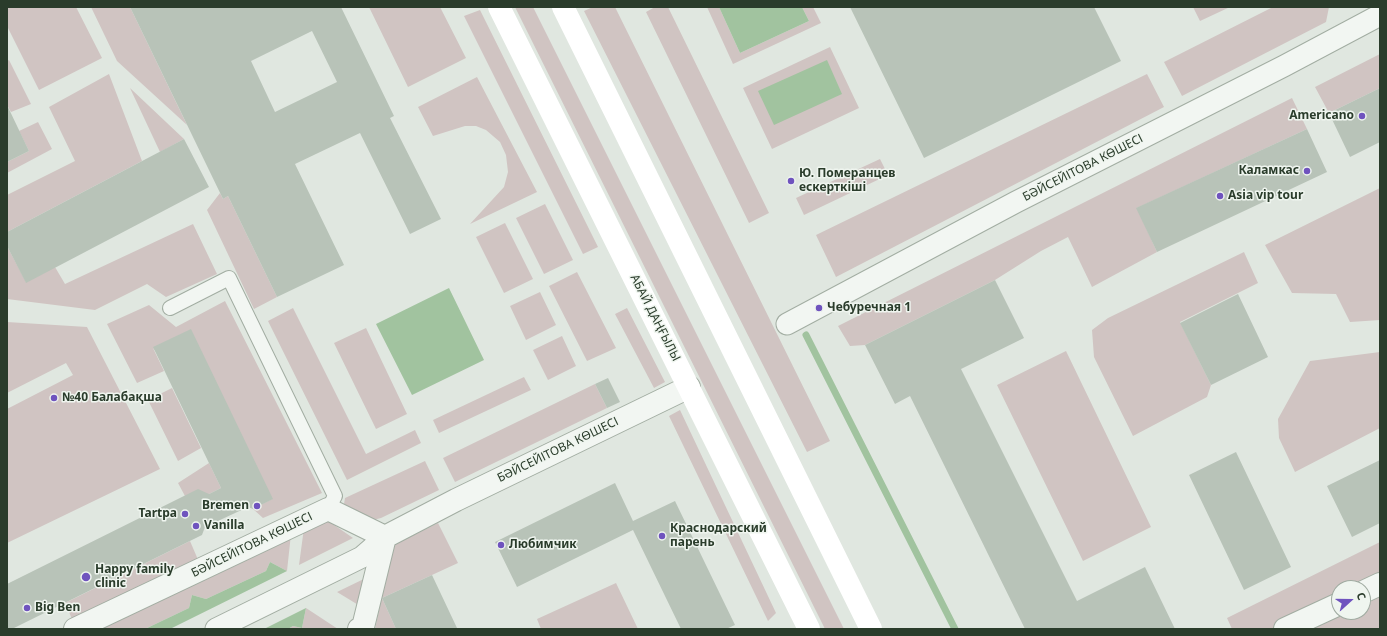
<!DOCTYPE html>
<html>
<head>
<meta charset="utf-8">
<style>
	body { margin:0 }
	#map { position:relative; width:1387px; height:636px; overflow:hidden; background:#e0e7e0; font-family:"Noto Sans",sans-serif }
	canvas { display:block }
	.frame { position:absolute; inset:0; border:8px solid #2a3c2b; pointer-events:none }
	.north { position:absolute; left:1331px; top:580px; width:40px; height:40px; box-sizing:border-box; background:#eff5ef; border:1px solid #a0aba1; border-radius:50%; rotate:69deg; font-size:11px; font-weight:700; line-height:16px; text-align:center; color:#2a3c2b }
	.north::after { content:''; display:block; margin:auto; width:14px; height:18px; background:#6f53be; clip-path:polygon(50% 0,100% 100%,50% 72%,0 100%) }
</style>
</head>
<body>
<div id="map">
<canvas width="1387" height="636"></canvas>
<div class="frame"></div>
<div class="north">С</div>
</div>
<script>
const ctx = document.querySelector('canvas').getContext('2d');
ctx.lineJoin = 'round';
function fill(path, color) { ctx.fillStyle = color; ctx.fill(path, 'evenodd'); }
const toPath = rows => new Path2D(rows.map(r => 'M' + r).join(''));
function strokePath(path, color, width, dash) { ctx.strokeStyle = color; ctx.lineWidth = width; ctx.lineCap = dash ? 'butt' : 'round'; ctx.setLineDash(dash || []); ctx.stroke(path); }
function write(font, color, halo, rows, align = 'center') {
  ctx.font = font + ' "Noto Sans",sans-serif'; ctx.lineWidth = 3; ctx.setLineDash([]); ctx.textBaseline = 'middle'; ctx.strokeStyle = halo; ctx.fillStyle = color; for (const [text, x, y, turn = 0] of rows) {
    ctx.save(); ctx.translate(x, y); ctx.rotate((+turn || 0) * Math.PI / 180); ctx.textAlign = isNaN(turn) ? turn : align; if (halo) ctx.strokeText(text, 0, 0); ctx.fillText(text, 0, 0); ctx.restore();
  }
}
const green = toPath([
	[7,7,76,7,102,58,39,90,7,26],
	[91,7,130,7,187,125,117,61],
	[369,7,440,7,466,58,408,87],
	[515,7,533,7,844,629,825,629],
	[593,7,615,7,830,441,807,452,584,11],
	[655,7,668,7,769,213,749,223,646,12],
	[707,7,719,7,740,53,809,21,802,7,813,7,821,23,733,64],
	[1193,7,1230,7,1200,21],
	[1273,7,1329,7,1326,22,1182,96,1164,62],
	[480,10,598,247,583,254,464,16],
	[830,47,859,108,772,149,743,88],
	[1380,54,1380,88,1329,113,1315,87],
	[9,60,31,104,11,112,7,105,7,61],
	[109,74,142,161,7,232,7,195,75,161,49,107],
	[1147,74,1164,107,836,277,816,235],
	[477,77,537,192,470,224,504,187,508,172,506,155,500,142,486,130,476,126,465,126,433,136,418,107],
	[130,88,184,139,160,152],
	[1292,98,1307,129,1137,208,1157,252,1092,287,1068,237,1041,251,995,280,865,345,850,346,838,326],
	[38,122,52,149,7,173,7,162,29,151,19,131],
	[880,159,888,175,804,215,796,198],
	[1380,188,1380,320,1350,322,1336,294,1292,293,1265,245],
	[220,193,223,199,228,196,277,297,254,309,207,210],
	[545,204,573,260,544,274,516,218],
	[505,223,533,279,504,293,476,237],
	[193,224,217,274,166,297,147,284,95,310,7,299,7,246,26,282,55,267,65,284],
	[1244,252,1258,283,1180,322,1211,385,1207,397,1133,436,1094,357,1092,330,1108,318],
	[577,272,616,348,587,361,549,286],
	[540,292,556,325,526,340,510,306],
	[225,301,322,493,263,518,253,509,272,499,153,348,164,371,137,383,107,324,149,305,176,327],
	[293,308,366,454,415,430,421,443,347,480,268,321],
	[627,308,665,382,654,388,615,314],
	[7,322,87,327,160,469,7,543,7,409,73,375,66,363,7,393],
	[366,328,407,414,376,429,334,343],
	[562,336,576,366,548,380,533,350],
	[1066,351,1151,527,1083,561,997,385],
	[1380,352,1380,428,1295,472,1279,438,1278,419,1310,361],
	[524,377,531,390,439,433,433,420],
	[595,384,607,408,455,482,443,458],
	[172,388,201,448,178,461,148,400],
	[680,410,776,613,768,621,669,416],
	[425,461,439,490,381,518,373,520,343,510,345,498],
	[209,463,221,488,209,494,185,496,178,483],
	[324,518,353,538,299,565,304,528],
	[438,523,458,563,382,598,396,629,375,629,393,545],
	[291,534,287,571,270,562,266,571,206,599,192,595,189,608,145,629,129,628,129,629,97,629],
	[190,541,199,562,72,619,65,603],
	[1380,542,1380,629,1232,629,1227,618],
	[1339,588,1363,588,1363,612,1339,612],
	[372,575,360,606,337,592],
	[616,583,638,629,541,629,537,619],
	[306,608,338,629,288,629,293,626,302,628]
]);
const water = toPath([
	[719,7,802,7,809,21,740,53],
	[827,60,842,94,774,125,758,91],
	[449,288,484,360,412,395,376,324],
	[270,562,287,571,170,629,145,629,189,608,192,595,206,599,266,571],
	[306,608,302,628,293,626,288,629,264,629]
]);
const stream = toPath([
	[806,335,955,629]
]);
const building = toPath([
	[130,7,341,7,394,116,390,118,441,219,410,234,360,133,295,164,344,265,277,297,228,196,223,199],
	[312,31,337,82,275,112,251,61],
	[850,7,1094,7,1121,61,924,158],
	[1380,88,1380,142,1350,157,1329,113],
	[7,105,29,151,7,162],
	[1307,129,1327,172,1157,252,1136,208],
	[184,139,209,187,26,283,7,246,7,232],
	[995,280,1024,338,961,369,1077,601,1145,567,1175,629,1025,629,910,396,895,404,865,345],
	[1238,294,1268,357,1211,385,1180,323],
	[191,329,273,499,253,509,248,507,205,527,202,535,12,629,8,629,7,626,7,584,198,489,209,494,221,488,153,347],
	[608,378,620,402,607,408,595,384],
	[1236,452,1291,567,1244,590,1189,475],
	[1380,460,1380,523,1352,537,1327,486],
	[615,483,633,521,675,501,735,625,726,629,681,629,633,530,517,587,495,542],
	[432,575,457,628,454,629,396,629,382,598]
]);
const service = toPath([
	[170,308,229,278,335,496,328,509]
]);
const pedestrian = toPath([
	[787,324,1016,202,1284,66,1380,15],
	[216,629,362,557,385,537]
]);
const minor = toPath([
	[1363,592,1380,584],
	[75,629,328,509,385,537],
	[359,629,363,627,385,537,456,500,689,387],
	[1285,629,1339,604]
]);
const secondary = toPath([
	[499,7,809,629],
	[563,7,871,629]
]);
const markers = [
	[1362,116,4,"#6f53be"],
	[1307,171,4,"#6f53be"],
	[791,181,4,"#6f53be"],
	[1220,196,4,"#6f53be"],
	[819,308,4,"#6f53be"],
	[54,398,4,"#6f53be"],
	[257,506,4,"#6f53be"],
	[185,514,4,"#6f53be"],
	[196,526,4,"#6f53be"],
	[662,536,4,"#6f53be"],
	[501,545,4,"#6f53be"],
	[86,577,5,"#6f53be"],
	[27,608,4,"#6f53be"]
];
const poiNames = [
	["Americano",1354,116,"right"],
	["Каламкас",1299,171,"right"],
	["Ю. Померанцев",799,174],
	["ескерткіші",799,188],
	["Asia vip tour",1228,196],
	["Чебуречная 1",827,308],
	["№40 Балабақша",62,398],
	["Bremen",249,506,"right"],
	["Tartpa",177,514,"right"],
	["Vanilla",204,526],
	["Краснодарский",670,529],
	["парень",670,543],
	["Любимчик",509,545],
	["Happy family",95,570],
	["clinic",95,584],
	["Big Ben",35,608]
];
const streetNames = [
	["БӘЙСЕЙІТОВА КӨШЕСІ",1083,168,-27],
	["АБАЙ ДАҢҒЫЛЫ",655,318,63],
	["БӘЙСЕЙІТОВА КӨШЕСІ",558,450,-26],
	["БӘЙСЕЙІТОВА КӨШЕСІ",252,545,-26]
];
fill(green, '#d0c4c2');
fill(water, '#a1c39f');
strokePath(stream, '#a1c39f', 7);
fill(building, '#b8c3b8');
strokePath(service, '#a2ada2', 16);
strokePath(pedestrian, '#a2ada2', 23);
strokePath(minor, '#a2ada2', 24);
strokePath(service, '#f2f6f2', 14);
strokePath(pedestrian, '#f2f6f2', 21);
strokePath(minor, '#f2f6f2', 22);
strokePath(secondary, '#fff', 22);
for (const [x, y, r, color] of markers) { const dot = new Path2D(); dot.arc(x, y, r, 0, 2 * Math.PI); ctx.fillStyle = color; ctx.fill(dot); strokePath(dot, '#eff5ef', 1.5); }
write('bold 12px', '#2a3c2b', '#eff5ef', poiNames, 'left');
write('12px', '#2a3c2b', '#eff5ef', streetNames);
</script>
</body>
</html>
